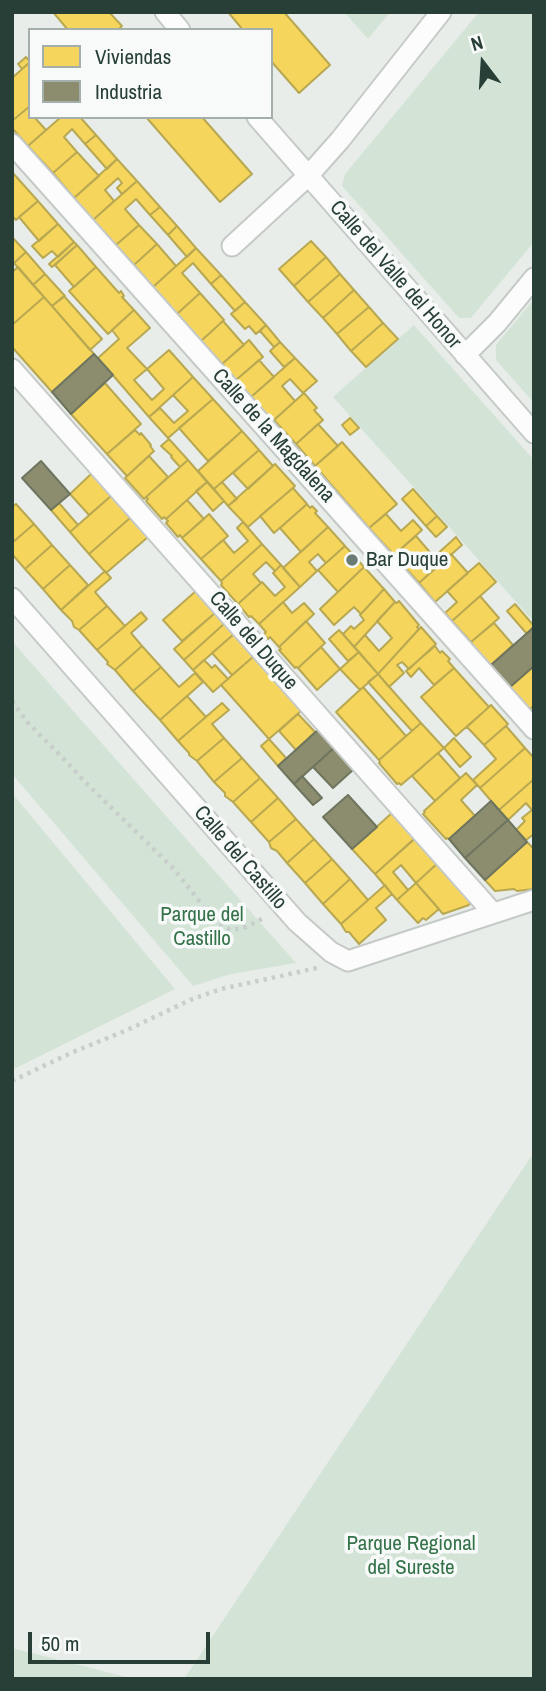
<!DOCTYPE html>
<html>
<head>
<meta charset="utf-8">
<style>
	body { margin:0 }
	#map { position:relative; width:546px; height:1691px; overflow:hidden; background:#e8edea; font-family:"Archivo Narrow",sans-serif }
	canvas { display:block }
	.frame { position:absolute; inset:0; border:14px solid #273f37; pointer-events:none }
	.legend { position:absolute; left:28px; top:28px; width:245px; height:91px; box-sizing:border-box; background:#f7faf9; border:2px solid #a4afab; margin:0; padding:9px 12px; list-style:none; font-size:21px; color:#273f37 }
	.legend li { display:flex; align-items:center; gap:14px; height:35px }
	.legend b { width:35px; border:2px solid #a4afab }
	.north { position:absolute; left:448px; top:28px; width:70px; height:70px; -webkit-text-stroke:5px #f7faf9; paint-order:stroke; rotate:343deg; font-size:19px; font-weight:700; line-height:28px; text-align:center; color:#273f37 }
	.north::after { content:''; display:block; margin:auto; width:24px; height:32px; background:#273f37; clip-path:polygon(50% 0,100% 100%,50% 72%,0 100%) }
	.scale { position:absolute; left:28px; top:1632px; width:182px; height:32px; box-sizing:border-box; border:4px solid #273f37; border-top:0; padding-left:9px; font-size:21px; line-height:24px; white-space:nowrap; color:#273f37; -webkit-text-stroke:5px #f7faf9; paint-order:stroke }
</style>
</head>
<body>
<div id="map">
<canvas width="546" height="1691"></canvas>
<div class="frame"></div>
<ul class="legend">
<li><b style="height:19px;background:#f6d55c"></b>Viviendas</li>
<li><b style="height:19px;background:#8c8c6e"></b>Industria</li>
</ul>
<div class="north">N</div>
<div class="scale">50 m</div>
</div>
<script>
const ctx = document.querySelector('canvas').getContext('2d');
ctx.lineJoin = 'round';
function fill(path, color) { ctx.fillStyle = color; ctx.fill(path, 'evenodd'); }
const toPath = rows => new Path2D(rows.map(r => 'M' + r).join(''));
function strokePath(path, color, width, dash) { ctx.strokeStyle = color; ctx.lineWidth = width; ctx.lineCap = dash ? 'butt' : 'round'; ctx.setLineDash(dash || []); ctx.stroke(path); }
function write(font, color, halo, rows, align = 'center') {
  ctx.font = font + ' "Archivo Narrow",sans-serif'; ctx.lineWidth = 7; ctx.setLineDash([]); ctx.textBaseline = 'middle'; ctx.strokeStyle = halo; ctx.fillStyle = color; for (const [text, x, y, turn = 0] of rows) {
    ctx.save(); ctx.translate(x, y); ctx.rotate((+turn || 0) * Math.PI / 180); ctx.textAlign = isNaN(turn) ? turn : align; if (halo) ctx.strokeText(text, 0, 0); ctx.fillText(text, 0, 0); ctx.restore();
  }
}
const green = toPath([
	[344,12,390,12,368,39],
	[479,12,534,12,534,242,471,318,459,318,342,186,345,174],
	[534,299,534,403,496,360,496,345],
	[414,325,534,460,534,622,333,397],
	[12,641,91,731,296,963,231,974,193,986,12,774],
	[12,793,175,989,12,1070],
	[534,1152,534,1679,184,1679],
	[12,1648,134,1679,12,1679]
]);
const homes = toPath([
	[53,12,109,12,122,26,118,30,68,30,53,12],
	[228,12,284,12,330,65,299,93,271,61,271,30,243,30,228,12],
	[26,57,30,62,22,69,18,64,26,57],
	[30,62,30,106,12,121,12,78,30,62],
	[30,106,30,117,36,117,35,118,46,130,28,146,12,128,12,121,30,106],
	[61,117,80,117,96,135,85,144,72,129,64,137,77,152,53,173,28,146,61,117],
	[146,117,202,117,252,174,220,202,146,117],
	[96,135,117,159,107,169,85,144,96,135],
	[77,152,99,176,74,198,53,173,77,152],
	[117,159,137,181,122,194,117,188,122,183,118,178,105,190,114,201,93,220,74,198,117,159],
	[12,172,38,201,16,220,12,216,12,172],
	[137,181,160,207,150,215,136,199,125,209,139,225,116,245,93,220,137,181],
	[38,201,58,224,39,241,19,217,38,201],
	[160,207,177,226,168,235,150,215,160,207],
	[58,224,74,242,58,257,52,251,43,258,32,246,58,224],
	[139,225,157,244,134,265,116,245,139,225],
	[177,226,196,248,187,257,168,235,177,226],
	[12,237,26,252,14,263,12,261,12,237],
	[311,241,326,257,294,286,279,269,311,241],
	[74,242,77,245,52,267,49,264,74,242],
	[157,244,176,266,153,287,134,265,157,244],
	[77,245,96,267,74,287,55,265,77,245],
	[196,248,221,275,211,284,193,263,182,273,200,293,177,314,153,287,196,248],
	[26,252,45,274,33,285,14,263,26,252],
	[326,257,340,274,308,302,294,286,326,257],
	[18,267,44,297,12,325,12,272,18,267],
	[96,267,119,293,121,291,124,296,122,297,134,310,108,334,69,291,96,267],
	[45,274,65,296,52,306,33,285,45,274],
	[340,274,354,290,323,318,308,302,340,274],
	[221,275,245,302,235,311,211,284,221,275],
	[354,290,369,307,337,334,323,318,354,290],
	[200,293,224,320,201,341,177,314,200,293],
	[64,296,102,339,90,350,52,306,64,296],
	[44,297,94,354,52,392,12,347,12,325,44,297],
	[245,302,266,325,256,334,249,326,245,329,231,314,245,302],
	[369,307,383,323,351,351,337,334,369,307],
	[134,310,150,328,127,348,147,369,169,350,193,377,149,417,98,358,119,339,112,330,134,310],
	[147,369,164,389,152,400,134,380,147,369],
	[223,321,244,345,222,364,201,341,223,321],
	[383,323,398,339,366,367,351,351,383,323],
	[266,325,280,342,274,347,260,331,266,325],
	[249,340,263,357,236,380,222,364,249,340],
	[280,342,295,358,284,367,270,351,280,342],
	[295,358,317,381,303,393,290,379,282,386,295,401,274,420,271,417,269,419,252,402,254,400,251,397,295,358],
	[259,360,274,377,251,397,236,380,259,360],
	[193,377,213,399,168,438,149,417,160,408,174,423,188,411,173,395,193,377],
	[105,383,141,424,107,454,71,414,105,383],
	[304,393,317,408,314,410,323,420,296,444,274,420,304,393],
	[213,399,242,431,208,461,179,428,213,399],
	[350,418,359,428,350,435,342,425,350,418],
	[318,424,338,446,315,466,296,444,318,424],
	[135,430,140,435,141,433,151,445,150,446,154,451,127,476,107,454,135,430],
	[242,431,259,450,214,489,198,471,242,431],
	[169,439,188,460,180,467,171,457,172,456,161,446,169,439],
	[342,442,397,504,369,528,315,466,342,442],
	[259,450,273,466,248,489,233,473,259,450],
	[149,456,168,477,144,499,125,478,149,456],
	[188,460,207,482,166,519,164,517,162,519,146,501,148,499,146,497,188,460],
	[275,464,295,486,248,527,228,506,275,464],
	[91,474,95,478,97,475,110,490,108,492,111,496,89,515,70,494,91,474],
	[207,482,224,501,213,511,196,491,207,482],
	[222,482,237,499,228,506,214,489,222,482],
	[293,488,307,504,274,533,260,516,293,488],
	[413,489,437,516,426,526,402,499,413,489],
	[111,496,113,498,115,496,130,512,127,514,130,518,89,554,70,532,111,496],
	[187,500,204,519,182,538,180,535,178,537,166,523,168,521,166,519,187,500],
	[59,503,78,525,70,532,51,510,59,503],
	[16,504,34,524,12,543,12,507,16,504],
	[307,504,310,508,312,506,317,511,315,513,328,527,301,552,280,528,307,504],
	[209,514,228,536,201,559,182,538,209,514],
	[386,514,401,531,413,520,422,530,394,555,369,528,386,514],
	[437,516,447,527,436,537,426,526,437,516],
	[130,518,148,537,106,573,89,554,130,518],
	[243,522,262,544,221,581,201,559,223,540,234,553,248,541,237,528,243,522],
	[34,524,52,545,25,569,12,554,12,543,34,524],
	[328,527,345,546,326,563,318,554,309,562,317,571,300,587,283,568,328,527],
	[416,536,434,557,456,537,462,545,419,583,394,555,416,536],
	[262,544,281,565,275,571,266,562,253,574,261,583,238,604,221,585,222,583,221,581,262,544],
	[52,545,70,565,43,589,25,569,52,545],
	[345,546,364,567,338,592,318,570,345,546],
	[451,554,468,573,435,602,419,583,451,554],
	[479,563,496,582,452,621,445,613,457,602,447,591,479,563],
	[70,565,88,585,61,610,43,589,70,565],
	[281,565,300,587,259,624,251,616,249,617,238,604,262,582,275,596,285,587,273,573,281,565],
	[364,567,384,589,361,614,354,607,334,625,320,609,364,567],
	[105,571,111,578,95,592,107,606,79,630,74,627,72,621,61,610,105,571],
	[384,589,395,602,354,647,343,634,351,626,354,629,364,620,360,615,384,589],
	[196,591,215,613,182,641,163,620,196,591],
	[480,596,499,618,471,642,452,621,480,596],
	[399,601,419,625,417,627,419,629,378,674,354,647,365,635,379,651,392,638,377,621,395,602,397,603,399,601],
	[283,602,292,613,304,603,314,614,279,647,270,637,268,639,264,634,266,632,259,624,283,602],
	[515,604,534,626,527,634,507,611,515,604],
	[107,606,125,626,97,650,79,630,107,606],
	[141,612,147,619,131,633,142,646,115,670,107,664,108,662,97,650,141,612],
	[215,613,225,623,184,660,174,649,215,613],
	[306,621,325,643,298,668,296,667,295,668,279,650,281,649,279,647,306,621],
	[225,623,234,634,193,670,184,660,225,623],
	[494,623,513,645,491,665,488,666,471,646,473,645,471,642,494,623],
	[421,627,436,644,409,669,402,662,397,665,404,673,389,687,378,674,421,627],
	[339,630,359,652,348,661,329,639,339,630],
	[234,634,254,656,232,675,212,653,234,634],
	[142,646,161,667,133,691,115,670,142,646],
	[435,646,440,653,442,651,450,659,448,661,454,668,434,685,419,668,411,677,406,671,435,646],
	[321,647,340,669,317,690,298,668,321,647],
	[359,652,378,674,360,690,340,669,359,652],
	[254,656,302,710,269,739,221,685,254,656],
	[204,660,212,668,215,665,228,679,213,692,193,670,204,660],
	[534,666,534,706,527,711,508,689,534,666],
	[161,667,179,687,195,673,203,682,160,720,133,691,161,667],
	[454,668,489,707,456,736,421,697,454,668],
	[378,674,421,723,412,731,368,682,378,674],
	[363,687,406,736,379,760,336,712,363,687],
	[187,696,206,717,178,741,160,720,187,696],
	[222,703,229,710,212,724,224,738,197,761,189,755,189,753,178,741,222,703],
	[491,705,508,724,484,745,467,727,491,705],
	[298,714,315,732,296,750,279,731,298,714],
	[421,723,444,748,401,785,399,783,397,784,379,763,380,762,379,760,421,723],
	[506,726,525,748,480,788,473,780,496,759,484,745,506,726],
	[224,738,242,758,214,782,197,761,224,738],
	[454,738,471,757,460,767,444,748,454,738],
	[269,739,286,758,278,766,261,746,269,739],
	[525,748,534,758,534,779,499,810,480,788,525,748],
	[438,753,460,778,435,801,412,776,438,753],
	[242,758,260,778,233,802,225,796,225,793,214,782,242,758],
	[466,773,477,785,461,800,475,816,449,839,447,838,446,839,423,814,425,812,424,811,466,773],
	[260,778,278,798,251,822,233,802,260,778],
	[534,779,534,834,526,840,516,830,525,821,522,818,532,810,526,803,508,820,499,810,534,779],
	[278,798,296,819,269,842,251,822,278,798],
	[393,812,418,836,375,874,352,849,393,812],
	[296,819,314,839,287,863,277,851,271,848,269,842,296,819],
	[415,838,438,863,416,883,401,865,393,872,408,890,397,900,375,874,415,838],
	[314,839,332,859,305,883,287,863,314,839],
	[527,842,534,849,534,889,517,891,514,889,495,891,485,880,527,842],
	[332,859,350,879,323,904,305,883,332,859],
	[440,861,471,900,469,905,443,914,416,883,440,861],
	[350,879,368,900,341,924,323,904,350,879],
	[416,883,439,909,426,920,423,918,418,923,397,900,416,883],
	[385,885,392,894,376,908,386,920,359,944,349,932,346,932,341,924,385,885]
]);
const industry = toPath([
	[94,354,113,375,71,414,52,392,94,354],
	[41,461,70,494,51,510,22,478,41,461],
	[534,627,534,666,510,687,491,665,534,627],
	[319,729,335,747,294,784,278,766,319,729],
	[335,747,354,769,333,788,313,767,335,747],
	[302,776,322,798,313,805,294,784,302,776],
	[348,795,377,827,352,849,323,817,348,795],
	[491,801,508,820,465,858,449,839,491,801],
	[508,820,527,842,485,880,465,858,508,820]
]);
const path = toPath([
	[12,701,28,723,63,758,85,782,174,869,218,925,231,930,246,927,262,919],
	[12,1081,73,1052,125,1031,190,1000,221,989,317,968]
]);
const minor = toPath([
	[165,12,180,30],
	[257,117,534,433],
	[12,144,534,729],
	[232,246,308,176,340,140,441,12],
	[465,355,497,323,534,278],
	[12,369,493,913],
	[12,598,297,922,331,952,348,961,534,900]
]);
const markers = [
	[352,560,7,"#6b7c76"]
];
const streetNames = [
	["Calle del Valle del Honor",395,275,49],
	["Calle de la Magdalena",273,436,48],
	["Calle del Duque",253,641,49],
	["Calle del Castillo",240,858,49]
];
const poiNames = [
	["Bar Duque",366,560]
];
const parkNames = [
	["Parque del",202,915],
	["Castillo",202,939],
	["Parque Regional",411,1544],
	["del Sureste",411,1568]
];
fill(green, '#d3e4d7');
fill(homes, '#f6d55c');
strokePath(homes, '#b8a851', 2);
fill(industry, '#8c8c6e');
strokePath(industry, '#6e755e', 2);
strokePath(minor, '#c5cac7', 23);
strokePath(path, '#c7cecb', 4.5, [3.5, 5]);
strokePath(minor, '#fcfcfc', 19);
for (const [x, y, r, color] of markers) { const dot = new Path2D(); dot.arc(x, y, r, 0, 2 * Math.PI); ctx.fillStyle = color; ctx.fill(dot); strokePath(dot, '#f7faf9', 2.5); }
write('21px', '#273f37', '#f7faf9', streetNames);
write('21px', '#273f37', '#f7faf9', poiNames, 'left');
write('21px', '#347249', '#f7faf9', parkNames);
</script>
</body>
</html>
